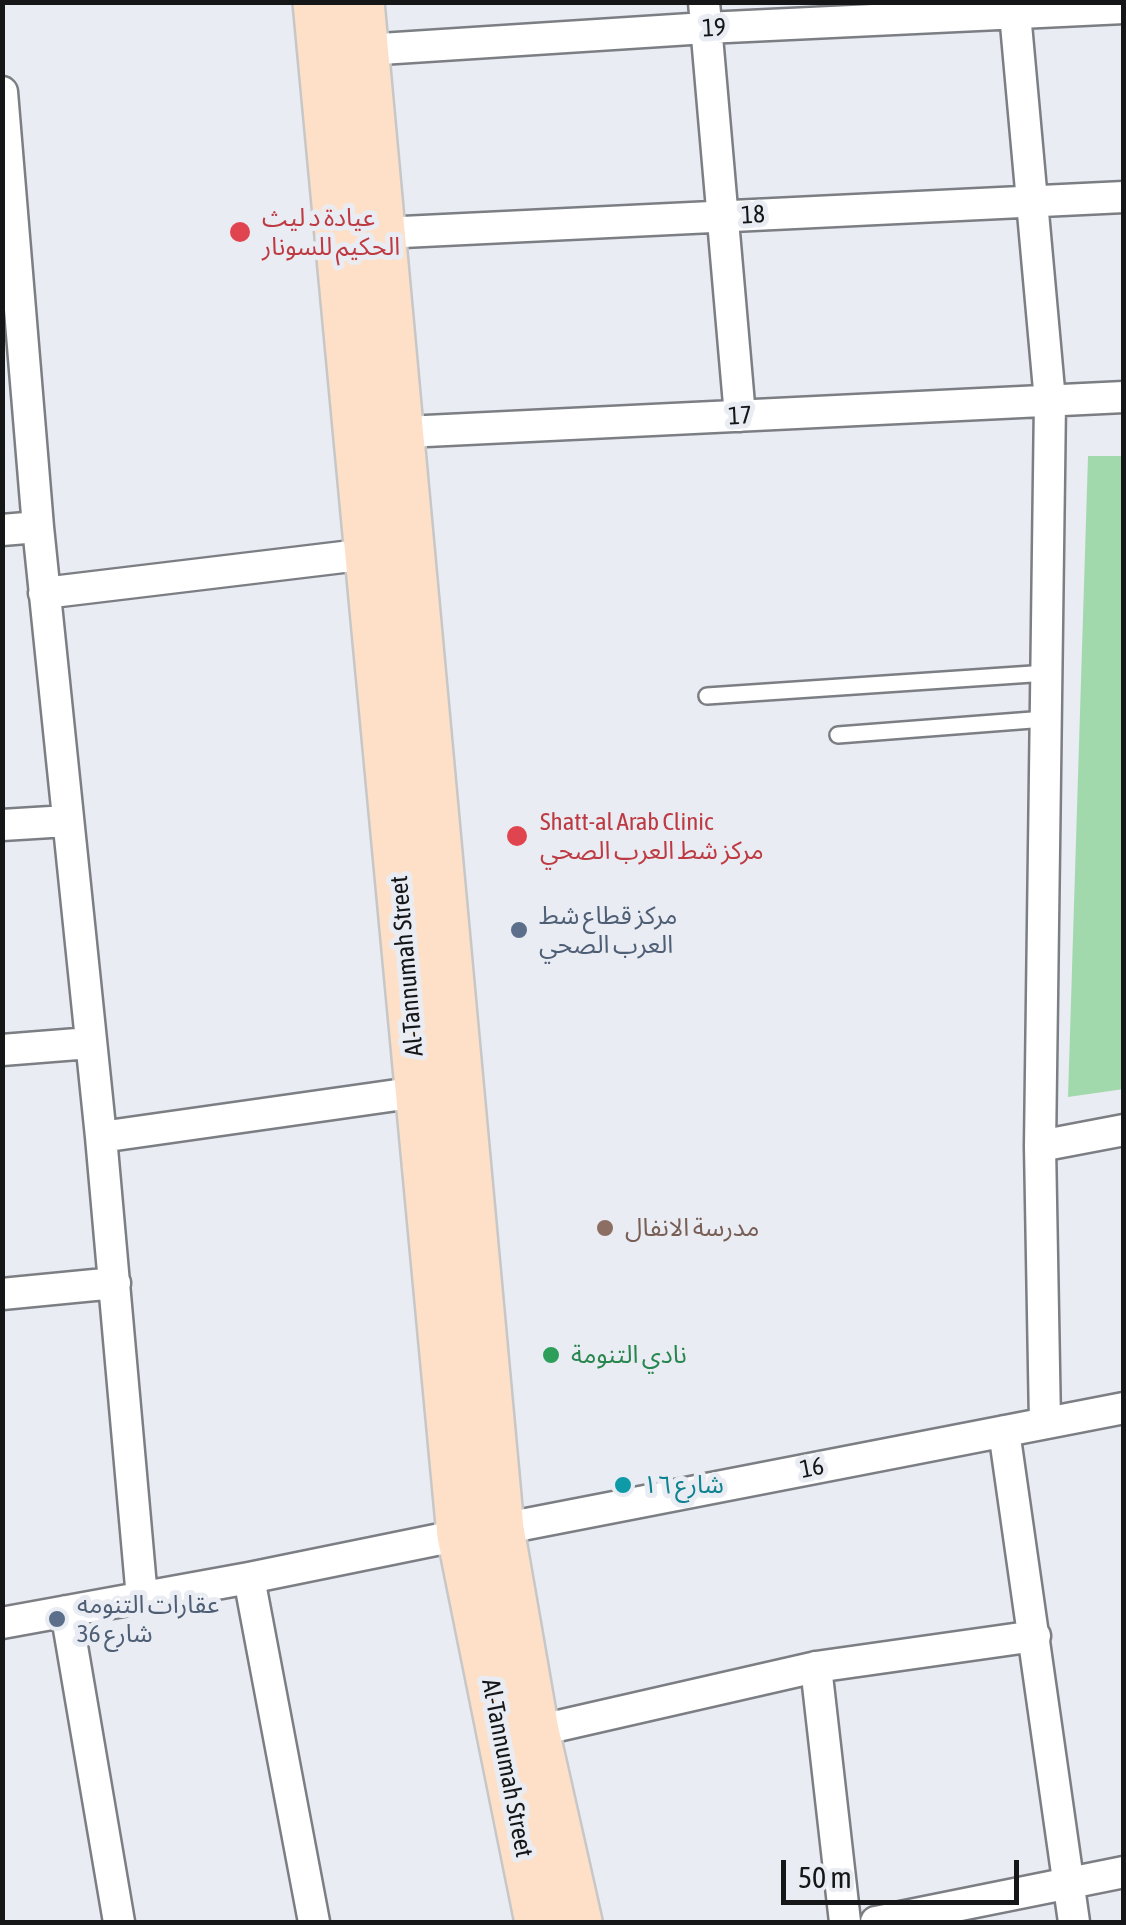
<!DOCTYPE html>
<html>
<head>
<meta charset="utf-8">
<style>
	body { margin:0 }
	#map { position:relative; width:1126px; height:1925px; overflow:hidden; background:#e9ecf3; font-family:"Asap Condensed",sans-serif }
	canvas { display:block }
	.frame { position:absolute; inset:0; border:5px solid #141618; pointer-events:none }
	.scale { position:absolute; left:781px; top:1860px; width:238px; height:45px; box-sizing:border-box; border:5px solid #141618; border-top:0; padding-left:12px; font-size:30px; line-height:35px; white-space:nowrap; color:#141618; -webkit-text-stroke:8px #e9ecf3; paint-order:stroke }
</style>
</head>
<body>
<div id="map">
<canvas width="1126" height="1925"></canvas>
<div class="frame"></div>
<div class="scale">50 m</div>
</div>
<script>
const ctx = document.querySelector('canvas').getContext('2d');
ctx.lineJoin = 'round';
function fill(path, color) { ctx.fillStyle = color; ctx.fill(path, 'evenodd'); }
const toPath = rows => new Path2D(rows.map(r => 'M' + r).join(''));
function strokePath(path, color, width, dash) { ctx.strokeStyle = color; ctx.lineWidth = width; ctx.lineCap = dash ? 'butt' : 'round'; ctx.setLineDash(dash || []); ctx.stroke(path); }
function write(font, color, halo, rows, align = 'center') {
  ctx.font = font + ' "Asap Condensed","Noto Sans Arabic",sans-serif'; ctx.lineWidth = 10; ctx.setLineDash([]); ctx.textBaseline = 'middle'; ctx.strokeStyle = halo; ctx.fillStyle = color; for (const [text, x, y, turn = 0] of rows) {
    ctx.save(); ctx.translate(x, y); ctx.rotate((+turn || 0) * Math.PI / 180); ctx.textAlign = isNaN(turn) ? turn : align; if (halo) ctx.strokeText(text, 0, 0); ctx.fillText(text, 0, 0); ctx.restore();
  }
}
const green = toPath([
	[1088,456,1123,456,1124,1089,1068,1097]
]);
const service = toPath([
	[707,696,1047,673],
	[838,735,1045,719]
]);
const minor = toPath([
	[704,2,740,416],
	[1014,2,1050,401,1040,1146,1045,1423],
	[365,50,706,28,1124,8],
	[2,92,38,527,101,1137,142,1598],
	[382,233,1124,197],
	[385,433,1124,397],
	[2,530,38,527],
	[44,593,368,554],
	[2,825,67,821],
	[2,1050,90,1043],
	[101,1137,418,1092],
	[1040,1146,1124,1130],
	[2,1294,115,1283],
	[1004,1431,1074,1922],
	[501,1529,1124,1408],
	[249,1578,314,1922],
	[66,1611,119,1922],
	[2,1623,249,1578,460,1535],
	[816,1667,845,1922],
	[536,1731,816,1667,1035,1636],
	[876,1922,1124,1872]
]);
const primary = toPath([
	[316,2,460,1535,538,1922],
	[361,2,501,1529,536,1731,579,1922]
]);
const markers = [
	[240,232,12,"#e0444e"],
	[517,836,12,"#e0444e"],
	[519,930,10,"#5c6f8a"],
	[605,1228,10,"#8d6e63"],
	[551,1355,10,"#2e9e5b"],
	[623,1485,10,"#0f9aa8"],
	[57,1619,10,"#5c6f8a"]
];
const streetNames = [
	["19",714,28,-3],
	["18",753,215,-3],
	["17",740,416,-3],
	["Al-Tannumah Street",407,966,-95],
	["16",812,1468,-11],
	["Al-Tannumah Street",507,1768,79]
];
const healthNames = [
	["عيادة د ليث",262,218],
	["الحكيم للسونار",262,247],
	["Shatt-al Arab Clinic",540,822],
	["مركز شط العرب الصحي",540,851]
];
const serviceNames = [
	["مركز قطاع شط",539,916],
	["العرب الصحي",539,945],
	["عقارات التنومه",77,1605],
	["شارع 36",77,1634]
];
const educationNames = [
	["مدرسة الانفال",625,1228]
];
const leisureNames = [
	["نادي التنومة",571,1355]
];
const cultureNames = [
	["شارع ١٦",643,1485]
];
fill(green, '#a1d9ac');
strokePath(service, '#7b7e83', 20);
strokePath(minor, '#7b7e83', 35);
strokePath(primary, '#c7c7c8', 50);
strokePath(service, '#fff', 15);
strokePath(minor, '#fff', 30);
strokePath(primary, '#fde0c7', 45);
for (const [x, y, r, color] of markers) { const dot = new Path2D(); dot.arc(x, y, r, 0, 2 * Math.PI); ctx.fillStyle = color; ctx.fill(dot); strokePath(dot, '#e9ecf3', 4); }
write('25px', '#141618', '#e9ecf3', streetNames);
write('25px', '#be3a42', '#e9ecf3', healthNames, 'left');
write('25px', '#4e5e75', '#e9ecf3', serviceNames, 'left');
write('25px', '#785e54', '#e9ecf3', educationNames, 'left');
write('25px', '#27864d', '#e9ecf3', leisureNames, 'left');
write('25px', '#0d838f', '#e9ecf3', cultureNames, 'left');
</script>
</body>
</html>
